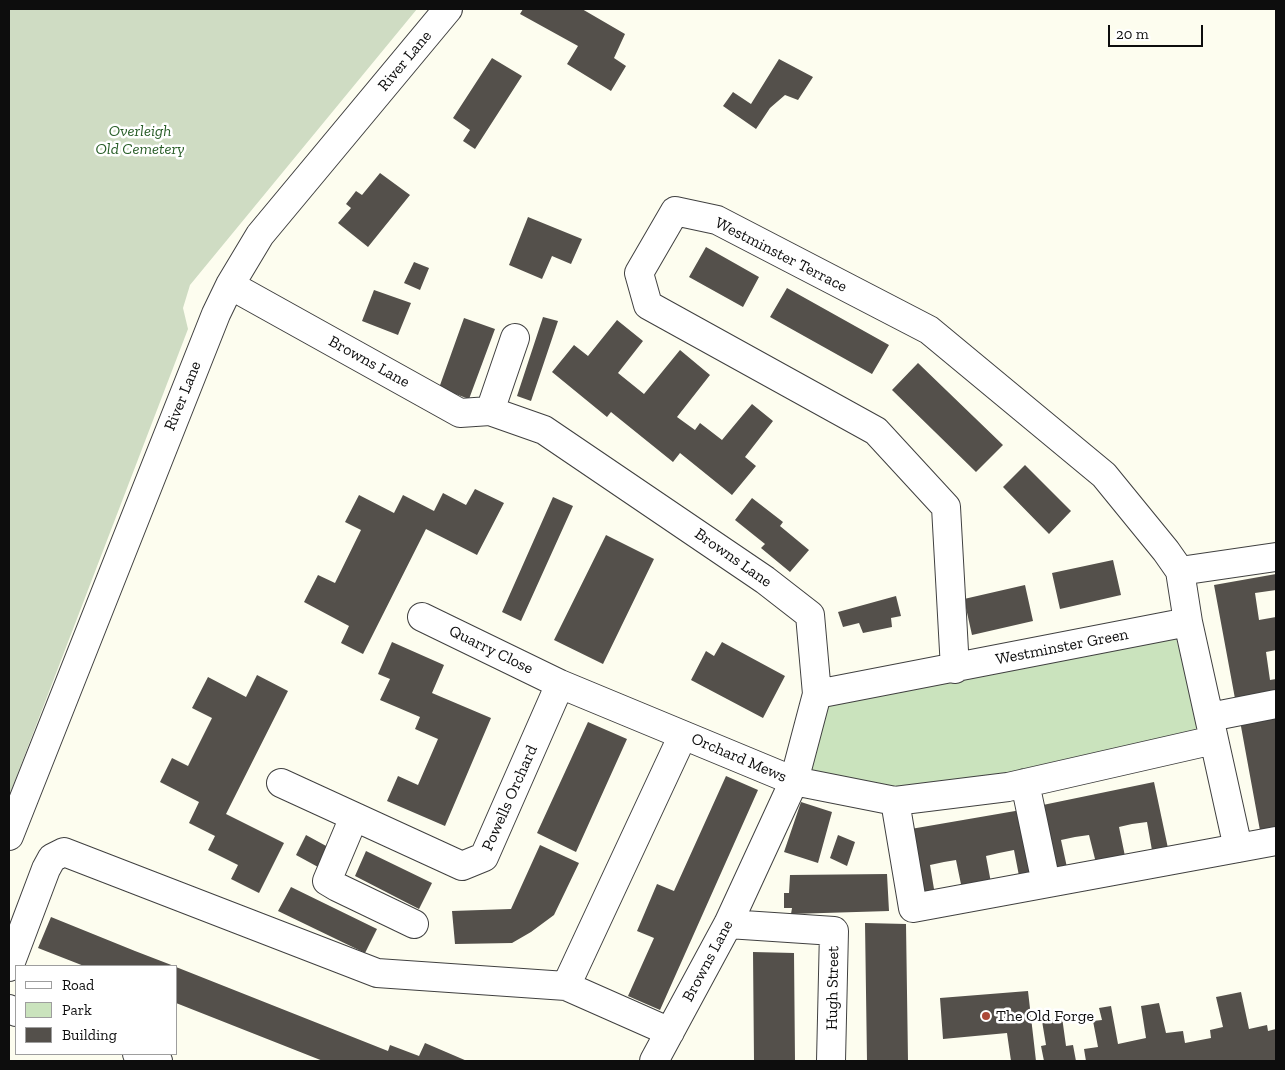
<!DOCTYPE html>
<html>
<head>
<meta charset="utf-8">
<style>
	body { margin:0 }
	#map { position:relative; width:1285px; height:1070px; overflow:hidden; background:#fdfdef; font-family:"Zilla Slab",serif }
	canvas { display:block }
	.frame { position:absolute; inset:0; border:10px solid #0d0d0d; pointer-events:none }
	.legend { position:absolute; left:15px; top:965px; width:162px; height:90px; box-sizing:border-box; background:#fff; border:1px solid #9e9e9e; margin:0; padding:6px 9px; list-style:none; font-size:15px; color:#0d0d0d }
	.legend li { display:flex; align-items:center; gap:10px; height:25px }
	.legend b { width:25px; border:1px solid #9e9e9e }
	.scale { position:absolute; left:1108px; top:25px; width:95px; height:22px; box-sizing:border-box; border:2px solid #0d0d0d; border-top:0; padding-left:6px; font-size:15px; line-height:18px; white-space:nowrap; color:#0d0d0d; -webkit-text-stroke:4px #fff; paint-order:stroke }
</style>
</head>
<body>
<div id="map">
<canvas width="1285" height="1070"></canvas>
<div class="frame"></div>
<ul class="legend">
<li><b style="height:6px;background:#fff"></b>Road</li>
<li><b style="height:14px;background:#cae3bd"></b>Park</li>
<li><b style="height:14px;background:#54504b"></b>Building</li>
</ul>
<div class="scale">20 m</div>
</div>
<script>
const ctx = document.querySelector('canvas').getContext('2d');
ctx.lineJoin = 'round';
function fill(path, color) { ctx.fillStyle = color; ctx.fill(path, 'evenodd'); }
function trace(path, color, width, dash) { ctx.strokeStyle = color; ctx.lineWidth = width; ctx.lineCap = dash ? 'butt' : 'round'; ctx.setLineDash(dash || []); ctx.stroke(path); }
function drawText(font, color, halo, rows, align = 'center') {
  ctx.font = font + ' "Zilla Slab",serif'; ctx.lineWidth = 5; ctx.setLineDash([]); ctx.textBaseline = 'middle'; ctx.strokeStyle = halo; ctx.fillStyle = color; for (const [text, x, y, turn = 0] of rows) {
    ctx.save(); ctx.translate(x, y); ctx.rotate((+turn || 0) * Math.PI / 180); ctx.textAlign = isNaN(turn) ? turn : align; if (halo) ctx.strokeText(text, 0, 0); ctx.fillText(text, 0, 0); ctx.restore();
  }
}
const green = new Path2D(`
	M 1176,637 L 1199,729 L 1008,773 L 890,787 L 810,771 L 826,706 Z`);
const cemetery = new Path2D(`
	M 9,9 L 417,9 L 190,285 L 183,308 L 188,329 L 9,796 Z`);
const building = new Path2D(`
	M 523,9 L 582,9 L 625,34 L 614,58 L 626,66 L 611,91 L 567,64 L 578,46 L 520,14 Z
	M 492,58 L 522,76 L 475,149 L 463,141 L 470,130 L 453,118 Z
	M 779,59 L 813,77 L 798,100 L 785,95 L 770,108 L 756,129 L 723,106 L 733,92 L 751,104 Z
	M 380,173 L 410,195 L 368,247 L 338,223 L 351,208 L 346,204 L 356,191 L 362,195 Z
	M 528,217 L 582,239 L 571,264 L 552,256 L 542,279 L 509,265 Z
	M 706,247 L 759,277 L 743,307 L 689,277 Z
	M 414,262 L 429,268 L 420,290 L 404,283 Z
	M 787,288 L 889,345 L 872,374 L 770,317 Z
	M 374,290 L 411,303 L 398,335 L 362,321 Z
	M 543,317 L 558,321 L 531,401 L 517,396 Z
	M 464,318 L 495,329 L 469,399 L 439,388 Z
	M 617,320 L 643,341 L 618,373 L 644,394 L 680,350 L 710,375 L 677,417 L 695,430 L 700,423 L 722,440 L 752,404 L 773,421 L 745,457 L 756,466 L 732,495 L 680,453 L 673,462 L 611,412 L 607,417 L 552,372 L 574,345 L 588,356 Z
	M 918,363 L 1003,445 L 976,472 L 892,390 Z
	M 1025,465 L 1071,511 L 1049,534 L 1003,487 Z
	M 475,489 L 504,503 L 477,555 L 426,529 L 363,654 L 341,643 L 349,626 L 304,602 L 318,575 L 335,583 L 361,530 L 345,522 L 359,495 L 394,513 L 403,495 L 434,511 L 443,493 L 466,505 Z
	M 553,497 L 573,506 L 521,621 L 502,612 Z
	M 752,498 L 783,522 L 780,526 L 809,550 L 790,572 L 761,548 L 765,544 L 735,520 Z
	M 606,535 L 654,559 L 603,664 L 554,640 Z
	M 1113,560 L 1121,595 L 1060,609 L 1052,573 Z
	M 1276,574 L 1276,590 L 1255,593 L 1259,620 L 1276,617 L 1276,650 L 1266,652 L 1270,680 L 1276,679 L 1276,697 L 1236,704 L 1214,585 Z
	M 1025,585 L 1033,621 L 972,635 L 964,599 Z
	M 896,596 L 901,616 L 891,618 L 892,627 L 863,633 L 859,623 L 843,627 L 838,612 Z
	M 392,642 L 444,665 L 432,693 L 491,718 L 445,826 L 387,801 L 398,776 L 418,785 L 438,739 L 415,729 L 420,717 L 380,700 L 390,679 L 378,674 Z
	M 722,642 L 785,676 L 763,718 L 691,680 L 706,651 L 714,656 Z
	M 257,675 L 288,691 L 226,814 L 284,843 L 259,893 L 231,879 L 238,865 L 208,850 L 215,836 L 189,823 L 199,802 L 160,782 L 172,758 L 188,766 L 212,718 L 192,708 L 208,677 L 246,697 Z
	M 1276,714 L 1276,833 L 1261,836 L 1240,721 Z
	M 588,722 L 627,739 L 576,852 L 537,833 Z
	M 726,776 L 758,790 L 660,1010 L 628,996 L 654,938 L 637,931 L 657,884 L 674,891 Z
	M 1154,782 L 1169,853 L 1153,856 L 1147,822 L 1132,824 L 1119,827 L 1126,861 L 1097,867 L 1089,835 L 1075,837 L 1061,840 L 1068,872 L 1053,875 L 1038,806 Z
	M 801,802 L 832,812 L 818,863 L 784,852 Z
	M 1021,810 L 1034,880 L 1020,881 L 1014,850 L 999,853 L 986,856 L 992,888 L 963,894 L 956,860 L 944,862 L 930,865 L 936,901 L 921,903 L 905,830 Z
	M 306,835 L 328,847 L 318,867 L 296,855 Z
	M 838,835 L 855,842 L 847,866 L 830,858 Z
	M 540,845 L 579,863 L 554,915 L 531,932 L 512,943 L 455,944 L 452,911 L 511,909 Z
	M 366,851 L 432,883 L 419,909 L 355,876 Z
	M 887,874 L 889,911 L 791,914 L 792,908 L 784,908 L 784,893 L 789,893 L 790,875 Z
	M 291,887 L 377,929 L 365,953 L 278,911 Z
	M 51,917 L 135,951 L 174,966 L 84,966 L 38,948 Z
	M 865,923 L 906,924 L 908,1061 L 867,1061 Z
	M 753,952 L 794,953 L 795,1061 L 754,1061 Z
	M 176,967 L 388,1051 L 390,1045 L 419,1056 L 425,1043 L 467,1061 L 323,1061 L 176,1003 Z
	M 1028,991 L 1036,1061 L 1011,1061 L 1007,1033 L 943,1039 L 940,998 Z
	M 1241,992 L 1249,1029 L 1267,1025 L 1268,1031 L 1276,1029 L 1276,1061 L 1086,1061 L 1084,1049 L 1098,1047 L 1093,1021 L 1102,1020 L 1099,1008 L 1111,1006 L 1118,1044 L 1146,1038 L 1141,1006 L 1159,1003 L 1166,1033 L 1183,1031 L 1185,1043 L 1211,1038 L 1210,1030 L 1223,1027 L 1216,997 Z
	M 1062,1017 L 1066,1046 L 1073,1045 L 1076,1061 L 1044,1061 L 1041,1046 L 1046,1045 L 1042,1021 Z`);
const minor = new Path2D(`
	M 230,285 L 460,413 L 490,411 L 544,430 L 765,580 L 810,615 L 817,694 L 794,781 L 728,924 L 654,1061
	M 490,411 L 515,338
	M 1180,571 L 1276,557
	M 422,617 L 560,684 L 794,781 L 895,801 L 1008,787 L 1214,740
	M 955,669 L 946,507 L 876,431 L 648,305 L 639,273 L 675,211 L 717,220 L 929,330 L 1104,475 L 1166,551 L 1180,571 L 1188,622
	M 817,694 L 1188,622 L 1238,848
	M 1210,717 L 1276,704
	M 281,783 L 462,866 L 484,857 L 560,684
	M 1025,783 L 1046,883
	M 895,801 L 913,908 L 1276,841
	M 354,817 L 327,881 L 337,887 L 414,924
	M 9,836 L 216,314 L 230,285 L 260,235 L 448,9
	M 728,924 L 834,931 L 831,1061
	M 9,967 L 46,869 L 52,858 L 64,852 L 377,973 L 566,986 L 670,1032
	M 566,986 L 683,735
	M 9,1009 L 16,1012
	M 137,1054 L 158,1061`);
const markers = [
	[986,1016,5,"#ab4838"]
];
const streetNames = [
	["River Lane",405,61,-50],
	["Westminster Terrace",781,255,27],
	["Browns Lane",369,362,29],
	["River Lane",183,396,-68],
	["Browns Lane",733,558,35],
	["Westminster Green",1062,647,-11],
	["Quarry Close",491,650,26],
	["Orchard Mews",739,758,23],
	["Powells Orchard",510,798,-66],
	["Browns Lane",708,961,-62],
	["Hugh Street",833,988,-89]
];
const parkNames = [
	["Overleigh",140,131],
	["Old Cemetery",140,149]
];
const poiNames = [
	["The Old Forge",996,1016]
];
fill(green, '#cae3bd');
fill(cemetery, '#cfdcc3');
fill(building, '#54504b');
trace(minor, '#404040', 30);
trace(minor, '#fff', 28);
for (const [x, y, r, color] of markers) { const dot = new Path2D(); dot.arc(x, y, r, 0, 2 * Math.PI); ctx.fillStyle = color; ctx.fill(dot); trace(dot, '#fff', 2); }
drawText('16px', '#0d0d0d', '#fff', streetNames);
drawText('italic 16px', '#275c26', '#fff', parkNames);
drawText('16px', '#0d0d0d', '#fff', poiNames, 'left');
</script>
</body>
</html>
